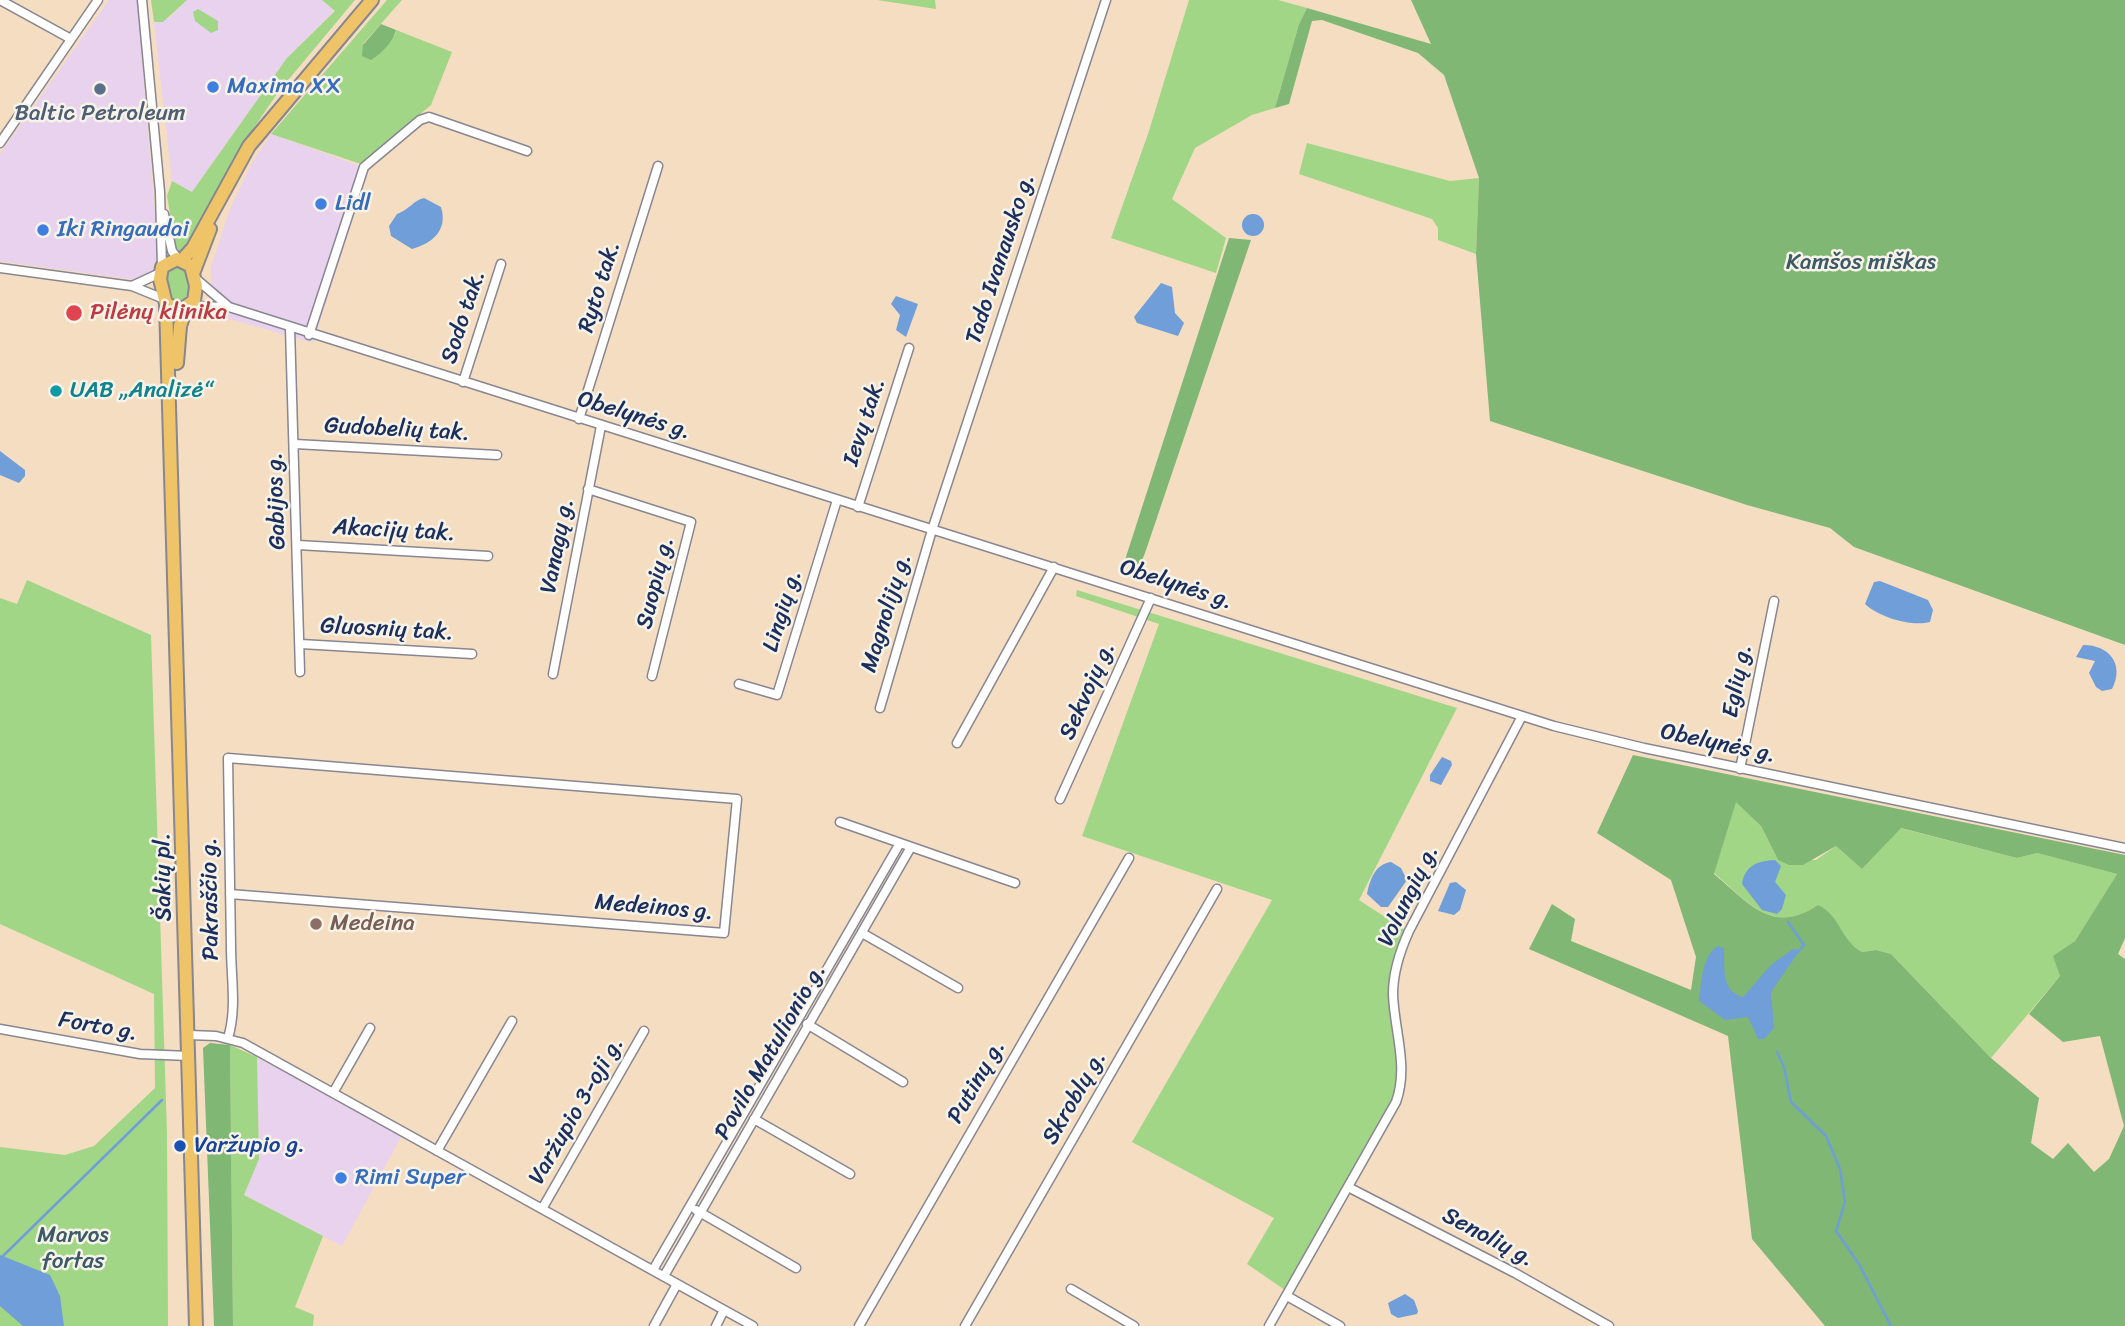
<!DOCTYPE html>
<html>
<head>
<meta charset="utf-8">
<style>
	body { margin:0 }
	canvas { display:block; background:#f4ddc1 }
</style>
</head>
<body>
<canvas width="2125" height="1326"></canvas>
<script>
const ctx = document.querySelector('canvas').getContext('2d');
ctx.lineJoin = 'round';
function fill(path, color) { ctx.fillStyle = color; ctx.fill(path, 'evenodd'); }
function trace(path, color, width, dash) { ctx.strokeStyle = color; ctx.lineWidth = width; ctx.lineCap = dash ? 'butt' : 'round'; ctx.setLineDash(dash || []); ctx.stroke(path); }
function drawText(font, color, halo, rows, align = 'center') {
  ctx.font = font + ' Sriracha,sans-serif'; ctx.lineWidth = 5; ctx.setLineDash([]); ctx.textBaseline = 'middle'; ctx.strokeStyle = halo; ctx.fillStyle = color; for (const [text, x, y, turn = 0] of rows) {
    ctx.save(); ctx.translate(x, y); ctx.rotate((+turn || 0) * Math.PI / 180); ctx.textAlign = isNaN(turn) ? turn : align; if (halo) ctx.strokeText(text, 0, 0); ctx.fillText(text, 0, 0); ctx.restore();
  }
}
const built = new Path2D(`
	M 109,0 L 137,0 L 159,261 L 152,274 L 137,280 L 0,261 L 0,154 Z
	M 187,0 L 322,0 L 335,10 L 287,58 L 192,192 L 172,181 L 154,22 L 169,18 Z
	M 271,134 L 369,169 L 313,343 L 213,314 L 211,267 L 230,209 L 252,163 Z
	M 257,1057 L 402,1135 L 342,1246 L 244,1195 L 259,1159 Z`);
const green = new Path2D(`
	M 151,0 L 187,0 L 163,22 L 154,22 Z
	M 322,0 L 355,0 L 279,91 L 234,157 L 188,249 L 179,251 L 176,249 L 167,196 L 172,181 L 192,192 L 287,58 L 335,11 Z
	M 387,0 L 402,0 L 363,44 L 395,35 L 396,30 L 452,52 L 431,105 L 361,164 L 271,134 Z
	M 877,0 L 935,0 L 936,9 Z
	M 1189,0 L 1278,0 L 1307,8 L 1299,24 L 1275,108 L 1252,115 L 1195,148 L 1172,199 L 1226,238 L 1216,273 L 1111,238 L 1149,131 Z
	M 198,9 L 218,21 L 218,30 L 211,33 L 195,21 L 193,12 Z
	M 1307,143 L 1450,181 L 1479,178 L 1476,254 L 1438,240 L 1438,228 L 1432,219 L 1299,174 Z
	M 178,265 L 186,272 L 189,293 L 181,303 L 171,297 L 167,275 L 171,268 Z
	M 27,580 L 151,635 L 167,1133 L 168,1326 L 0,1326 L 0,1147 L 65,1155 L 94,1146 L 155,1088 L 154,994 L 0,924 L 0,598 L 17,604 Z
	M 1077,590 L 1457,708 L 1359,900 L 1405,930 L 1389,984 L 1399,1075 L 1394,1097 L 1285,1290 L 1247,1264 L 1274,1218 L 1132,1142 L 1272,900 L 1082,836 L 1159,624 L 1076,596 Z
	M 1736,801 L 1761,826 L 1778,860 L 1816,860 L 1836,846 L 1862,869 L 1900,828 L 2017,858 L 2037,853 L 2117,874 L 2075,941 L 2054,956 L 2060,976 L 1991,1058 L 1891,954 L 1876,950 L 1862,952 C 1846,944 1832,920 1818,905 C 1772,936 1749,903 1714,873 Z
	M 230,1045 L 257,1057 L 259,1159 L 244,1195 L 323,1236 L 295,1307 L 314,1315 L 313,1326 L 233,1326 Z`);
const forest = new Path2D(`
	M 1411,0 L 2125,0 L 2125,645 L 1854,547 L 1830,528 L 1747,505 L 1490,421 L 1476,254 L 1479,178 L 1444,75 L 1418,53 L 1322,20 L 1312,21 L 1289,104 L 1275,108 L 1299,24 L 1307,8 L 1431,44 Z
	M 381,24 L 396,30 C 393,42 381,54 371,60 L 362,56 L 363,45 Z
	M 1229,238 L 1251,240 L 1145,553 L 1140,565 L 1123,566 Z
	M 1633,755 L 2125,855 L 2125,938 L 2118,954 L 2125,959 L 2125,1326 L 1825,1326 L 1752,1239 L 1728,1036 L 1529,949 L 1552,904 L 1575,919 L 1571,941 L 1691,990 L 1696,957 L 1671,880 L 1597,833 ZM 1736,802 L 1761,826 L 1778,860 L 1789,865 L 1803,865 L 1836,846 L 1862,869 L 1901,828 L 2017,858 L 2037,853 L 2117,874 L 2075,941 L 2053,956 L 2060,976 L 2029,1014 L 2063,1042 L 2100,1036 L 2124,1126 L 2109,1159 L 2094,1172 L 2068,1143 L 2053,1159 L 2031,1143 L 2039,1098 L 1991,1058 L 1891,954 L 1876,950 L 1862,952 C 1841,941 1840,915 1818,905 C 1772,936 1749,903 1714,874 Z
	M 210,1043 L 230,1045 L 233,1326 L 214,1326 L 203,1048 Z`);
const water = new Path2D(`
	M 424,198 L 441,207 C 448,230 433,243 412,249 L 391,236 L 389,226 L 397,214 C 410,209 414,200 424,198 Z
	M1242 225a11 11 0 1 1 22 0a11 11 0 1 1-22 0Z
	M 1161,283 L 1172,287 L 1175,313 L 1184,323 L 1178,336 L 1137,323 L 1134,317 Z
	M 896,296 L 918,304 L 906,337 L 896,330 L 900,315 L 891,304 Z
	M 0,451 L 25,470 L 25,476 L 19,483 L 0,475 Z
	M 1880,581 L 1928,600 L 1933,610 L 1930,622 C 1911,627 1879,617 1865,604 L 1874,582 Z
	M 2083,645 C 2109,645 2125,664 2112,689 L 2102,691 L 2096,687 L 2089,673 L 2095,661 L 2076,657 Z
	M 1442,757 L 1451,761 L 1452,765 L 1441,785 L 1430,781 L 1430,775 Z
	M 1775,860 L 1781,866 L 1775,882 L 1786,895 L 1782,909 L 1777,914 L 1762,910 L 1742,884 C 1745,865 1758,861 1775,860 Z
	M 1391,862 L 1401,868 L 1407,880 L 1388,907 L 1381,907 L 1367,894 C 1370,880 1375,864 1391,862 Z
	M 1456,882 L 1466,890 L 1460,910 L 1454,915 L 1438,911 L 1450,883 Z
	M 1718,946 L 1724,948 C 1725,965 1720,991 1743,997 L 1771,965 L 1793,949 L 1800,950 L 1771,992 L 1774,1028 L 1764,1039 L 1758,1039 L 1748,1017 L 1725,1020 L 1699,1001 C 1701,984 1702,955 1718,946 Z
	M 0,1255 L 50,1275 L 60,1296 L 64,1326 L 23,1326 L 0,1306 Z
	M 1405,1294 L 1414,1300 L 1418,1311 L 1417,1314 L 1398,1318 L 1391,1314 L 1388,1303 Z`);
const stream = new Path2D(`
	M 1788,922 L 1804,945 L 1798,952
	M 1777,1052 L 1784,1067 L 1791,1102 L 1826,1136 L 1840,1169 L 1845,1202 L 1836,1231 L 1859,1264 L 1891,1326
	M 3,1256 L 162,1100`);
const street = new Path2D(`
	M 0,0 L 71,39
	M 142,0 L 160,192 L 162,267
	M 0,143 L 98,0
	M 164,214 L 172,251 L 179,260
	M 0,268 L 132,286 L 164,299
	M 195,278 L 229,307
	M 132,286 L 160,273
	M 190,306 L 229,307 L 1554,726 L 1644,748 L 2125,848
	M 290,328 L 300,672
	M 309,335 L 364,167 L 420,120 L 429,117 L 527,151
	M 463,382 L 501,264
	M 579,419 L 658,166
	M 295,444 L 497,455
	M 588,489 L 691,522 L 652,676
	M 858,507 L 909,348
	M 298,545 L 488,556
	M 301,644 L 472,654
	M 553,674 L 601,426
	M 739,684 L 777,695 L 837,500
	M 880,708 L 932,530 L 1106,0
	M 957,743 L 1054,567
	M 1740,769 L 1774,601
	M 1060,799 L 1151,598
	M 840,822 L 1015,883
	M 862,933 L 958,988
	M 807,1024 L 903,1082
	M 0,1029 L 140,1054 L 189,1056
	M 189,1035 L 216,1036 L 243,1043 L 753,1326
	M 228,1038 C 237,1009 231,977 231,947 C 230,884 229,821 228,758 L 737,799 L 724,933 L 230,894
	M 333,1093 L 370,1028
	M 754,1119 L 850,1174
	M 437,1151 L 512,1021
	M 1348,1187 L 1515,1273 L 1609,1326
	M 542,1209 L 644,1031
	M 696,1210 L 796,1268
	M 653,1270 L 900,843
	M 664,1276 L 911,847
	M 1071,1289 L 1134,1326
	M 1287,1296 L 1340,1326
	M 654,1326 L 677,1284
	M 716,1326 L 724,1310
	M 859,1326 L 1129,858
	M 965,1326 L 1217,889
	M 1269,1326 L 1396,1102 C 1409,1066 1394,1030 1393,994 C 1393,971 1400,951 1409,931 L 1522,716`);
const primary = new Path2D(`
	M 177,259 L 191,266 L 196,286 L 194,301 L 181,310 L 166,304 L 160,279 L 162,267 Z
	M 182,260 L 193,248 L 249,146 L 372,0
	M 194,271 L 210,229
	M 166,304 L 196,1326
	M 177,363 L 180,326 L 186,308`);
const markers = [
	[213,87,7,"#3f7fe0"],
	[100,89,7,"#5c6f8a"],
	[321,204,7,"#3f7fe0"],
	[43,230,7,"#3f7fe0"],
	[74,313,9,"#e0444e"],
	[56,391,7,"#0f9aa8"],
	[316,924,7,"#8d6e63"],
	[180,1146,7,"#1a4fb4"],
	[341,1178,7,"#3f7fe0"]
];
const shopNames = [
	["Maxima XX",227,87],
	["Lidl",335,204],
	["Iki Ringaudai",57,230],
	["Rimi Super",355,1178]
];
const serviceNames = [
	["Baltic Petroleum",100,114]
];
const streetNames = [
	["Tado Ivanausko g.",1001,259,-72],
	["Ryto tak.",600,287,-73],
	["Sodo tak.",464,317,-72],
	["Obelynės g.",634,416,17],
	["Ievų tak.",865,422,-72],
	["Gudobelių tak.",397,430,3],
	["Gabijos g.",277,501,-92],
	["Akacijų tak.",394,531,3],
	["Vanagų g.",558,546,-79],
	["Suopių g.",656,583,-76],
	["Obelynės g.",1176,585,18],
	["Lingių g.",783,611,-73],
	["Magnolijų g.",887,613,-73],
	["Gluosnių tak.",387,630,3],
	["Eglių g.",1738,681,-79],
	["Sekvojų g.",1088,691,-66],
	["Obelynės g.",1718,744,12],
	["Šakių pl.",164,877,-91],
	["Volungių g.",1409,896,-64],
	["Pakraščio g.",211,899,-91],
	["Medeinos g.",654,908,5],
	["Forto g.",98,1027,10],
	["Povilo Matulionio g.",771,1052,-60],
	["Putinų g.",977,1082,-60],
	["Skroblų g.",1075,1098,-60],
	["Varžupio 3-oji g.",577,1111,-60],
	["Senolių g.",1488,1238,28]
];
const parkNames = [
	["Kamšos miškas",1861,263],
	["Marvos",73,1236],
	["fortas",73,1262]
];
const healthNames = [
	["Pilėnų klinika",90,313]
];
const cultureNames = [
	["UAB „Analizė“",70,391]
];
const educationNames = [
	["Medeina",330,924]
];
const transitNames = [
	["Varžupio g.",194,1146]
];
fill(built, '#e8d2ee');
fill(green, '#a1d687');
fill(forest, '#80b774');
fill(water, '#6f9ed8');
trace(stream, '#6f9ed8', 2.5);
trace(street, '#888690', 11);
trace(primary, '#888690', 16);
trace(street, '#fff', 8);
trace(primary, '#efc469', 12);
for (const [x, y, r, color] of markers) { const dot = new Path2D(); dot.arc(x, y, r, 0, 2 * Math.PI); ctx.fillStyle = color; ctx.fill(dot); trace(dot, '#f7f3e8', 2.5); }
drawText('23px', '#366cbe', '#f7f3e8', shopNames, 'left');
drawText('23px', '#4e5e75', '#f7f3e8', serviceNames);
drawText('23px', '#1b2f5e', '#f7f3e8', streetNames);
drawText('23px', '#3c5968', '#f7f3e8', parkNames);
drawText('23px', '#be3a42', '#f7f3e8', healthNames, 'left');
drawText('23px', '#0d838f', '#f7f3e8', cultureNames, 'left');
drawText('23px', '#785e54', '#f7f3e8', educationNames, 'left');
drawText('23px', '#164399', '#f7f3e8', transitNames, 'left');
</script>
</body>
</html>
